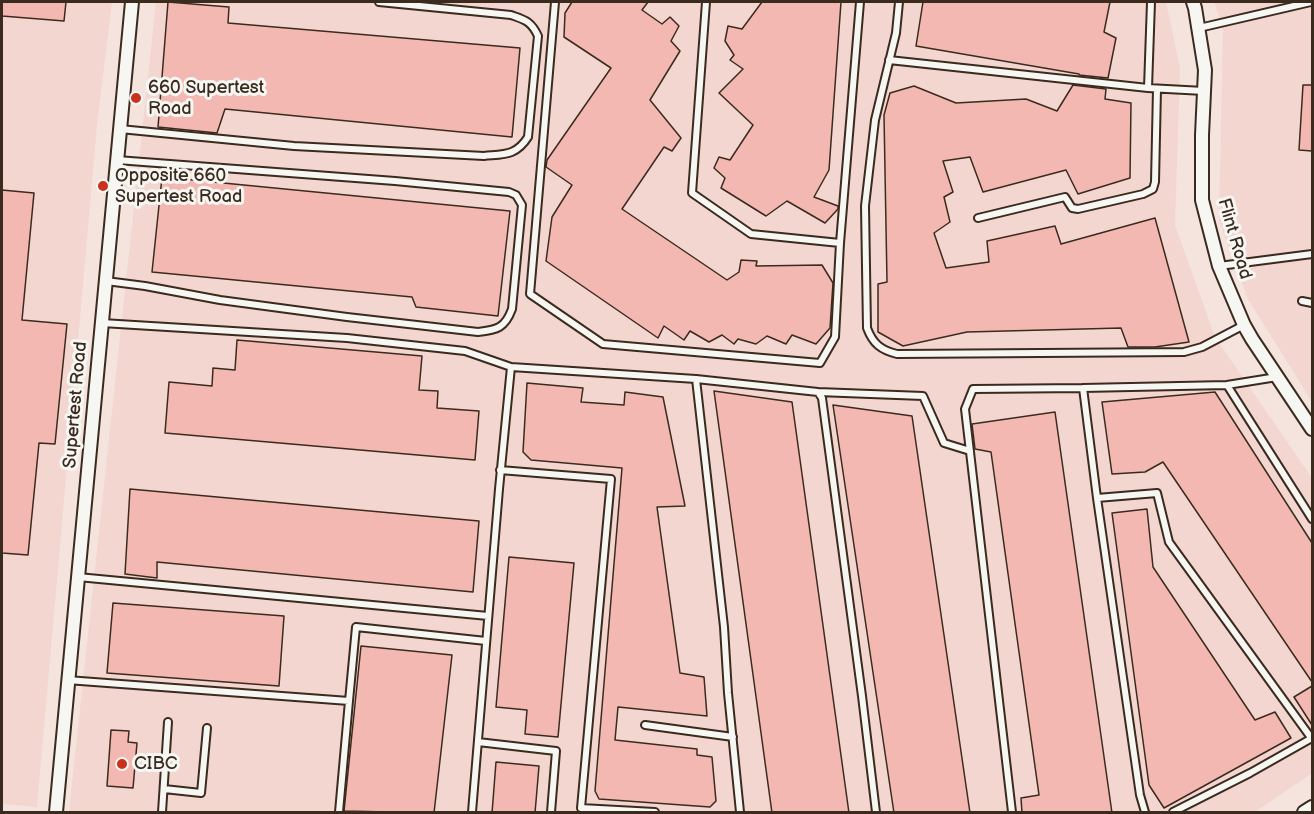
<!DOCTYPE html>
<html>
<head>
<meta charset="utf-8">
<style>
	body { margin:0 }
	#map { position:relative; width:1314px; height:814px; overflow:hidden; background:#f5e3de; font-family:"Balsamiq Sans",sans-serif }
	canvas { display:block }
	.frame { position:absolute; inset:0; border:3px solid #3b2a1e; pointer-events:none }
</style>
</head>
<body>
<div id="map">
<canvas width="1314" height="814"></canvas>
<div class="frame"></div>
</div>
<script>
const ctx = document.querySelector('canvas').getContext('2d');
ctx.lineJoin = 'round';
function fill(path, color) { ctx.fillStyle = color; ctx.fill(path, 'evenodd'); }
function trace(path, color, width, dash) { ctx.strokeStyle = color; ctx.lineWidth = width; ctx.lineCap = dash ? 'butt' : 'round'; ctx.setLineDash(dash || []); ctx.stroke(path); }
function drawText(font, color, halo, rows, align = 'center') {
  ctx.font = font + ' "Balsamiq Sans",sans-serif'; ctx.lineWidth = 6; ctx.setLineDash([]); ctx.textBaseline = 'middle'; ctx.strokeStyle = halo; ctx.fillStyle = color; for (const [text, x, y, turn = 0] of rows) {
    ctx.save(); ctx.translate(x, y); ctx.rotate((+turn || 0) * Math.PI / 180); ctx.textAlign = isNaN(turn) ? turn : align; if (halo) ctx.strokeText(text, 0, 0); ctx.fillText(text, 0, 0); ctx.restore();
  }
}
const built = new Path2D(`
	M 2,2 L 112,2 L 97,125 L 37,807 L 2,804 Z
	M 156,2 L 1166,2 L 1180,68 L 1175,225 L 1215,337 L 1312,478 L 1312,773 L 1255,812 L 86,812 L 69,811 Z
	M 1214,2 L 1312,2 L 1312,402 L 1248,299 L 1219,221 L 1223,27 Z`);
const building = new Path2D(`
	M 2,2 L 66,2 L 64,21 L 2,16 Z
	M 168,2 L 229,7 L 228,23 L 520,48 L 512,137 L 225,109 L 217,133 L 158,127 Z
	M 572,2 L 648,2 L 642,10 L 662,24 L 670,17 L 679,26 L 671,41 L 680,51 L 650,100 L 681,138 L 672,151 L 664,147 L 622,209 L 727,280 L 739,272 L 741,260 L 757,261 L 756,266 L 822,265 L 833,283 L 830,328 L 816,344 L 792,335 L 786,344 L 767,336 L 756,344 L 738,339 L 734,344 L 722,335 L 709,342 L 690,331 L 684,340 L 664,326 L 658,338 L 546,261 L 552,217 L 572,185 L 546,167 L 547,160 L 611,68 L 564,37 L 565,13 Z
	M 762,2 L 841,2 L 829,170 L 814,197 L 838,206 L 838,209 L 825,223 L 787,201 L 766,216 L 721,188 L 725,178 L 714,168 L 719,157 L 730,160 L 753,125 L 719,93 L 743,69 L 730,60 L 734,55 L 725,41 L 728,26 L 742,29 Z
	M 923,2 L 1110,2 L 1104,32 L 1116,38 L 1108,78 L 1079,75 L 1079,74 L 916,46 Z
	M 1073,85 L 1106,89 L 1105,99 L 1131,103 L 1130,178 L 1078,194 L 1066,170 L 983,192 L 970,157 L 943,161 L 953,192 L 944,197 L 950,222 L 934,233 L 946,268 L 989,262 L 987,241 L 1055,226 L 1061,244 L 1155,218 L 1189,342 L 1155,347 L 1128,347 L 1121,328 L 967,332 L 903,346 L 878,332 L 878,284 L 887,282 L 884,115 L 890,93 L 914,86 L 956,103 L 1026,99 L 1057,111 Z
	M 1303,85 L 1312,85 L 1312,151 L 1299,150 Z
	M 162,177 L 510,211 L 498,316 L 416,307 L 412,297 L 152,272 Z
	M 2,190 L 34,193 L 22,320 L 67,324 L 55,444 L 39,443 L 28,555 L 2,553 Z
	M 237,340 L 422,356 L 419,390 L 438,391 L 437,408 L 479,411 L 475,460 L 165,433 L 169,382 L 212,386 L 213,368 L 235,370 Z
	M 527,383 L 583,388 L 581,402 L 624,405 L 625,392 L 663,397 L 685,506 L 657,507 L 680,673 L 704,677 L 707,716 L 618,707 L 615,740 L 697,749 L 697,755 L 712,757 L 716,801 L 710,807 L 599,799 L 595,791 L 622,468 L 531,460 L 523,452 Z
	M 714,391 L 792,402 L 849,813 L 772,813 Z
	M 1215,392 L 1312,543 L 1312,682 L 1163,462 L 1145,472 L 1112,474 L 1102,402 Z
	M 833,405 L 912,416 L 970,813 L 894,813 Z
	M 1055,412 L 1112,813 L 1022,813 L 1021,798 L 1039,795 L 991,452 L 975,449 L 972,424 Z
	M 130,489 L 479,521 L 473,592 L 157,562 L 157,578 L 125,574 Z
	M 1147,509 L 1153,567 L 1255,720 L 1275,712 L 1291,738 L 1164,808 L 1149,785 L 1112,513 Z
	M 509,557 L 574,563 L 558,737 L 525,734 L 527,710 L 496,707 Z
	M 113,603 L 284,616 L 279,686 L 107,673 Z
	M 361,646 L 452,655 L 434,813 L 344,811 Z
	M 1312,686 L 1312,725 L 1294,697 Z
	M 111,730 L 129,731 L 128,742 L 137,743 L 133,788 L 107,786 Z
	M 496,762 L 539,766 L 535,813 L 492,813 Z`);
const service = new Path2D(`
	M 555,2 L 530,294 L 603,344 L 820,363 L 835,337 L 840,243 L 860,2
	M 706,2 L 692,193 L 751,234 L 840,243
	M 899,2 L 896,33 L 875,120 L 865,206 L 867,328 C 873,344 881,350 897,354 L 1184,352 L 1202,347 L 1244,325
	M 1151,2 L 1148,88 L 1204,91
	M 1199,28 L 1311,2
	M 889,60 L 1148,88
	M 120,129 L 294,146 L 484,156 C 504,154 516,156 528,137 L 538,36 C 531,21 525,20 511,15 L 379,2
	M 978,218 L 1065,197 L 1072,208 L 1078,209 L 1143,194 L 1153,189 L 1155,182 L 1157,89
	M 1219,266 L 1312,254
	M 106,281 L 145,286 L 220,300 L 347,317 L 478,332 C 497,330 505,328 512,309 L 522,205 L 516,195 L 509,192 L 395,181 L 117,160
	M 1302,301 L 1312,303
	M 102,323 L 347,338 L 465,351 L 511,367 L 499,489 L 472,812
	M 511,367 L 696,379
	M 1227,385 L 1277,377
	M 818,392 L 923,396 L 944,443 L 970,451
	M 500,470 L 611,479 L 581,808 L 655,812
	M 1097,498 L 1083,388 L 1227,385 L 1312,519
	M 78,577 L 488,616
	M 67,680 L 349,701 L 339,812
	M 349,701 L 356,627 L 486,641
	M 645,725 L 733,737
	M 478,742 L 556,751 L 551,812
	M 164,789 L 201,793 L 207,728
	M 162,812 L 168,722
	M 740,812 L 728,693 L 724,627 L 696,379 L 818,392 L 822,398 L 862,696 L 876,812
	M 1012,812 L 965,409 L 973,389 L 1083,388
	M 1145,812 L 1140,795 L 1097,498 L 1157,493 L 1169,542 L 1312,739
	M 1173,812 L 1250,773 L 1312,738`);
const minor = new Path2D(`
	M 1193,2 L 1195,8 L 1205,70 L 1202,135 L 1202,200 L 1219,266 L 1244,325 L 1252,339 L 1312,429
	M 56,812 L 132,2
	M 1304,812 L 1312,807`);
const markers = [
	[136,98,6,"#c8321e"],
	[103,186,6,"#c8321e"],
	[122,764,6,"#c8321e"]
];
const poiNames = [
	["660 Supertest",148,88],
	["Road",148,109],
	["Opposite 660",115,176],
	["Supertest Road",115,197],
	["CIBC",134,764]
];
const streetNames = [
	["Flint Road",1234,239,74],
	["Supertest Road",76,405,-85]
];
fill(built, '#f4d6d0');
fill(building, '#f3b8b1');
trace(building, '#3b2a1e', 1.5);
trace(service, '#3b2a1e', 10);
trace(minor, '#3b2a1e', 16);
trace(service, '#f6f6f2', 6);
trace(minor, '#f6f6f2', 12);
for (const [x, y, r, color] of markers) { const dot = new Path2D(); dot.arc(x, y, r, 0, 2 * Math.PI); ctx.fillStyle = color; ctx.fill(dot); trace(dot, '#f6f6f2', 2); }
drawText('18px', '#3b2a1e', '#f6f6f2', poiNames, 'left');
drawText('18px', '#3b2a1e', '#f6f6f2', streetNames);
</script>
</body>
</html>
